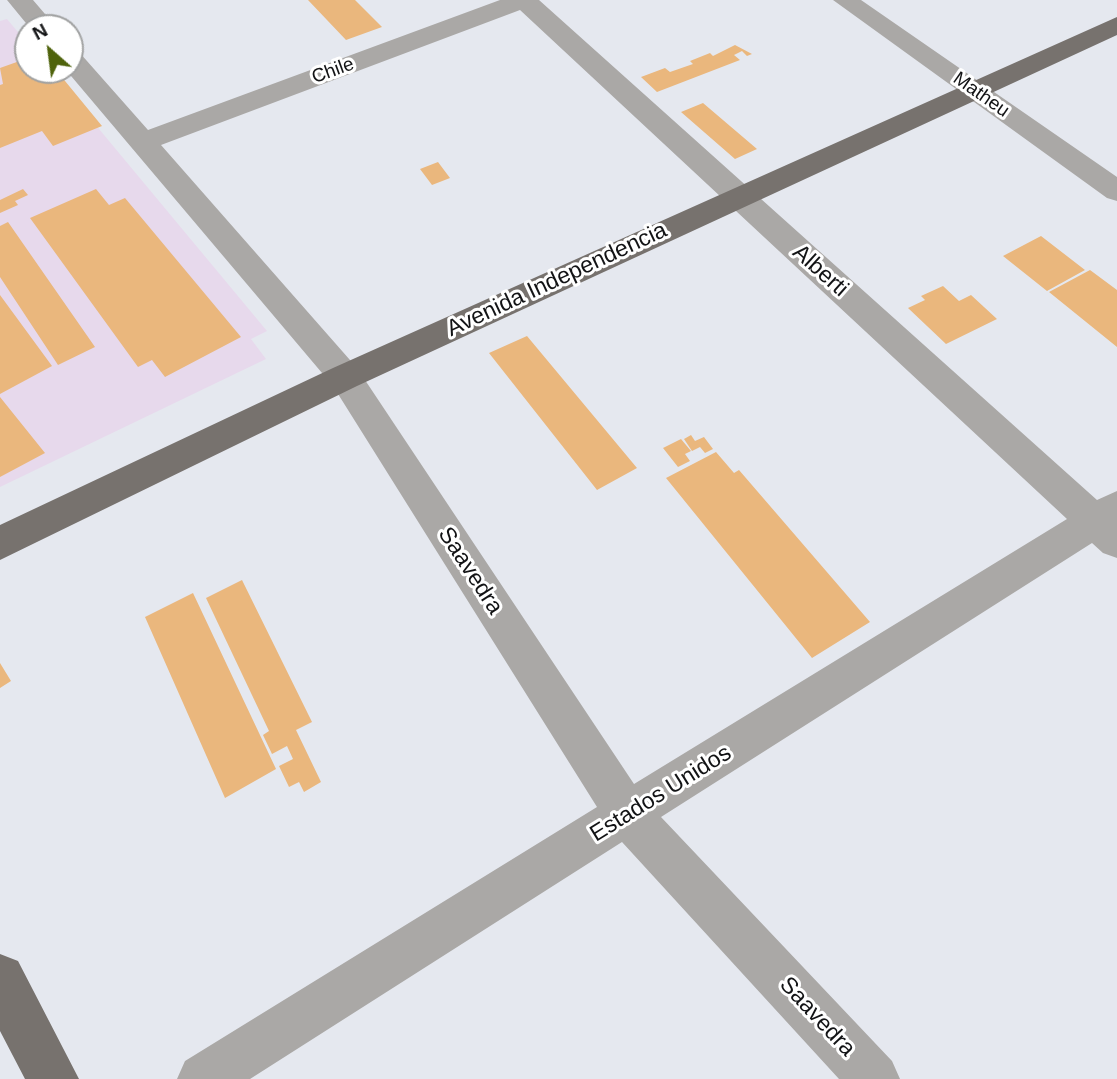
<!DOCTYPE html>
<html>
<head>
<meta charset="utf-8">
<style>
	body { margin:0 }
	#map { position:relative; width:1117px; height:1079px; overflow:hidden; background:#e5e8ef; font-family:Helvetica,sans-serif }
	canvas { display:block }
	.north { position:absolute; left:14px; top:14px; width:70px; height:70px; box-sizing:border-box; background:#fff; border:2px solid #a0a1a1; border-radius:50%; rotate:332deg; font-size:19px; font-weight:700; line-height:28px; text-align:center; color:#121315 }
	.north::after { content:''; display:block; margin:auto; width:24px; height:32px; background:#4f630c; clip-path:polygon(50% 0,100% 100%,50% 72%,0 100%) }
</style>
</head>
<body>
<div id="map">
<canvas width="1117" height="1079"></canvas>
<div class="north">N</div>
</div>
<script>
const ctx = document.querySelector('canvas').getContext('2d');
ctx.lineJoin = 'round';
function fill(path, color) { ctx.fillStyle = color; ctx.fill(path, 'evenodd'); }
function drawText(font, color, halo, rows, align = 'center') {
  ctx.font = font + ' Helvetica,sans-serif'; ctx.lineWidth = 6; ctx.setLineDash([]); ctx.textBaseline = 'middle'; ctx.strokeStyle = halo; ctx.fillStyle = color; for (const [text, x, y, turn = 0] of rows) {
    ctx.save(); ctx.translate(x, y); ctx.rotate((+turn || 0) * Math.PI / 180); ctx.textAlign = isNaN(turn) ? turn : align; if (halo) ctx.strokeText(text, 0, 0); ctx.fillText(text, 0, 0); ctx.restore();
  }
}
const education = new Path2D(`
	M 7,19 L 28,44 L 28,70 L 50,70 L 267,331 L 251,339 L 266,359 L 0,487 L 0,21 Z`);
const building = new Path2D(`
	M 308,0 L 355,0 L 382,27 L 346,40 Z
	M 735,45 L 752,54 L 747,56 L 742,51 L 734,55 L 740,60 L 657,92 L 641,77 L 665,68 L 670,72 L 693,64 L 690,61 L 710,53 L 713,56 Z
	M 28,58 L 28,70 L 56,70 L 102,126 L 53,146 L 42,131 L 0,148 L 0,85 L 3,84 L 0,68 Z
	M 703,103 L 757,149 L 735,159 L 681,112 Z
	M 438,162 L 450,178 L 432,185 L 420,169 Z
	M 23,189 L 28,195 L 15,201 L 18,205 L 0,213 L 0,200 Z
	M 96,189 L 109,205 L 125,198 L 241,337 L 165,377 L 152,360 L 138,367 L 30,218 Z
	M 8,222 L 95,347 L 58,365 L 0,277 L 0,226 Z
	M 1041,236 L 1085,270 L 1047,291 L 1003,256 Z
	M 1090,270 L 1117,290 L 1117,347 L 1049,292 Z
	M 943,286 L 959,301 L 971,295 L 997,319 L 946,344 L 908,308 L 925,300 L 921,296 Z
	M 0,295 L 52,366 L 0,394 Z
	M 527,336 L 637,468 L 597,490 L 489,353 Z
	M 0,397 L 45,453 L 0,477 Z
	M 691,435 L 695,441 L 704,437 L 713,449 L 705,453 L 700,447 L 692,451 L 684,439 Z
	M 681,439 L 691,451 L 685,454 L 690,461 L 678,467 L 663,448 Z
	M 716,452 L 734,473 L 739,470 L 870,622 L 812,658 L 666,478 Z
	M 242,580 L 312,722 L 296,730 L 321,782 L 304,792 L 299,782 L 289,787 L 279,766 L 293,759 L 287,746 L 272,754 L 263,735 L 269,731 L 206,598 Z
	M 193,593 L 276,769 L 225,798 L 145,617 Z
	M 0,663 L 11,681 L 0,688 Z`);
const minor = new Path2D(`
	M 7,0 L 33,0 L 57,28 L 30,28 Z
	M 500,0 L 539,0 L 1097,500 L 1117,491 L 1117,558 L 1103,553 L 1092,543 L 661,817 L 892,1061 L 900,1079 L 839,1079 L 622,842 L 250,1079 L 177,1079 L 185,1061 L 597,807 L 333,386 L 66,70 L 70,70 L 70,50 L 79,52 L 148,130 ZM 520,10 L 1067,519 L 634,784 L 357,368 L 161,145 Z
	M 833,0 L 861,0 L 1117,177 L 1117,201 L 1107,198 Z`);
const major = new Path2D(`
	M 1117,17 L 1117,35 L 357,386 L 0,560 L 0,525 L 333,368 Z
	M 0,954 L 18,961 L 79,1079 L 25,1079 L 0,1031 Z`);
const farStreetnames = [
	["Chile",333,71,-20],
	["Matheu",981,95,35]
];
const streetNames = [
	["Alberti",820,271,42],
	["Avenida Independencia",557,280,-25],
	["Saavedra",470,571,57],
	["Estados Unidos",661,794,-32],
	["Saavedra",817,1017,47]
];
fill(education, '#e7d9ec');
fill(building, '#eab77d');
fill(minor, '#aaa8a6');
fill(major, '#77726e');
drawText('19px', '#121315', '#fff', farStreetnames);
drawText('23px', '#121315', '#fff', streetNames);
</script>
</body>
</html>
